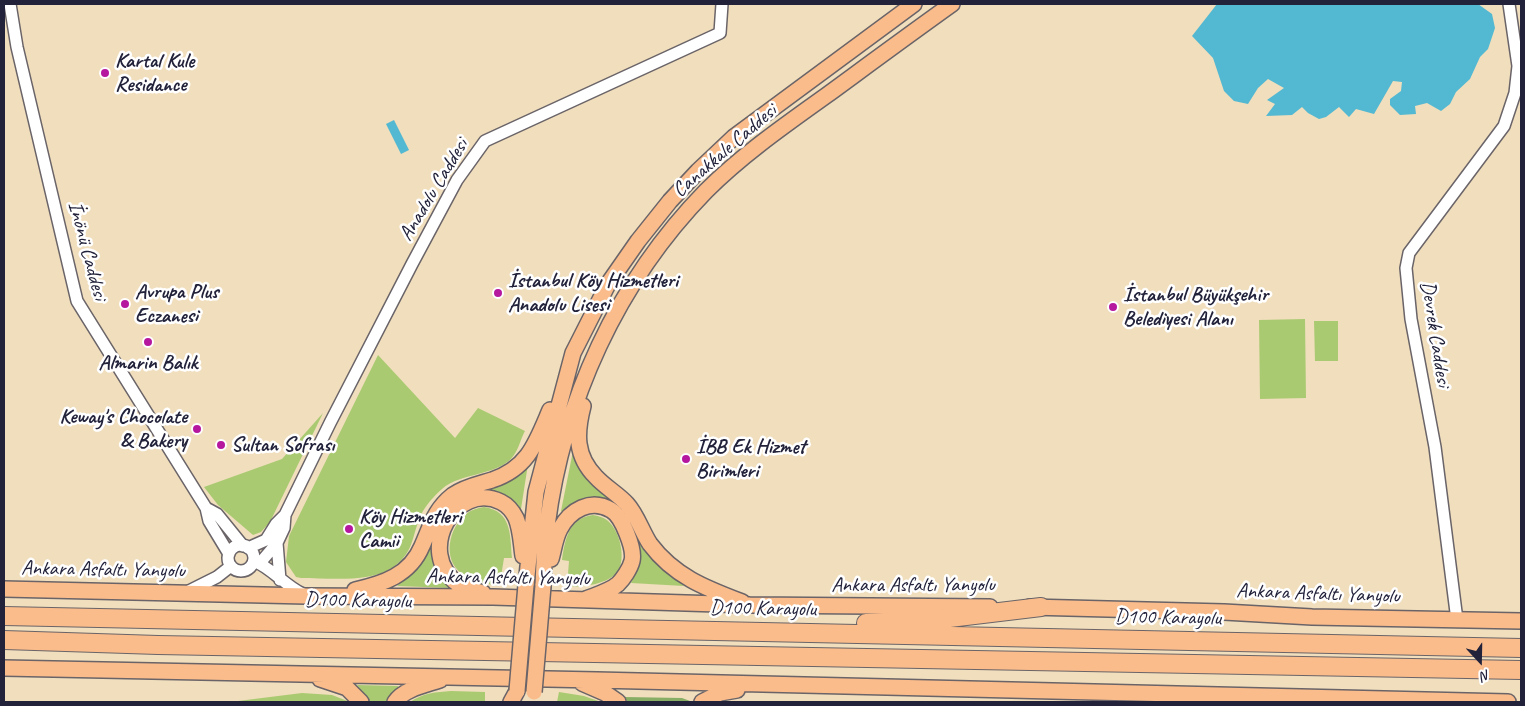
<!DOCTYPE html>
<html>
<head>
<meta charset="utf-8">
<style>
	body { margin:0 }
	#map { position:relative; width:1525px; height:706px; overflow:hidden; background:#f0debd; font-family:Caveat,sans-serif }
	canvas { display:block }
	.frame { position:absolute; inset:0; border:5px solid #22223b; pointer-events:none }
	.north { position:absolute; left:1455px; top:636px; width:50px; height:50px; -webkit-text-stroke:4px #fff; paint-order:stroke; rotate:159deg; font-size:14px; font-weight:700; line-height:20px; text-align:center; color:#22223b }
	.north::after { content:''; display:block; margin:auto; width:18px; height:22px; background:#22223b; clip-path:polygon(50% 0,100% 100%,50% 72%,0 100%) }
</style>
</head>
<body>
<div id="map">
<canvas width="1525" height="706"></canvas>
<div class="frame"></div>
<div class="north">N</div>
</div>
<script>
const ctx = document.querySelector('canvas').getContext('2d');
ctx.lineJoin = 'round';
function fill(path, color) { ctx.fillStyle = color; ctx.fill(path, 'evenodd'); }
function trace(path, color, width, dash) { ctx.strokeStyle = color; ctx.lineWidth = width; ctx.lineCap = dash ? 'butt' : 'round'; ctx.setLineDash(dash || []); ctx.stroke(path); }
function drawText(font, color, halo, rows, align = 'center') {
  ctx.font = font + ' Caveat,sans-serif'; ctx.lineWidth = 5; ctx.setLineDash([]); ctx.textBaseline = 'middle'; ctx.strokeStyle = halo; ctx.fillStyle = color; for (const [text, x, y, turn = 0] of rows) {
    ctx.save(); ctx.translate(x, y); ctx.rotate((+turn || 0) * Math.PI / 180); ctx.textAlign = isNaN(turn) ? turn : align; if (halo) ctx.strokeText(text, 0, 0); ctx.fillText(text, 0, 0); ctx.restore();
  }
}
const green = new Path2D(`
	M 1305,319 L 1306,398 L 1260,399 L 1259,320 Z
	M 1314,321 L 1338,321 L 1338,361 L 1315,361 Z
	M 378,355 L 455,438 L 478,408 L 525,431 C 521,438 519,448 514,455 C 500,476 461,472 442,489 C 434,496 425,506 421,515 C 411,537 415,552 392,568 C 369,583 328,578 301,578 L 296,577 L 286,562 L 289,536 Z
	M 323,413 L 270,522 L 261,532 L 253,535 L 218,505 L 204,487 L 282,459 Z
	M 573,451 L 615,501 L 620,508 C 596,497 584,494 562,512 L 561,511 Z
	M 528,464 L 521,509 C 509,496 497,491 479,490 Z
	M 484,507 C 512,511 510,535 512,558 L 504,558 L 500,583 L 498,586 C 485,583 471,582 461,573 C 442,558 449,528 466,514 C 471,510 477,508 484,507 Z
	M 593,515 C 599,516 606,518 610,523 C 620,533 626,558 618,571 C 609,584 582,588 567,586 L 569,561 L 562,560 C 565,539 569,518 593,515 Z
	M 433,534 C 432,561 432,569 451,588 L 397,586 C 417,569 422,558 433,534 Z
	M 639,543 L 645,552 L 647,551 L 661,567 L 684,586 L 631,583 C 638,569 640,558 639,543 Z
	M 357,685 L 398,686 L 398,690 L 387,702 L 370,702 Z
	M 451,691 L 485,692 L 485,702 L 410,702 C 423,693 436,692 451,691 Z
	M 559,692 L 584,696 L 601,702 L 557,702 Z
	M 302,693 L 332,695 L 350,702 L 230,702 Z`);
const forest = new Path2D(`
	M 624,697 L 682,698 L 690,701 L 628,702 Z`);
const water = new Path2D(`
	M 1217,4 L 1271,4 L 1278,5 L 1279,4 L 1478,4 L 1492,14 L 1495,28 L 1488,49 L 1480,57 L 1470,79 L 1456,92 L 1450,104 L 1441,111 L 1427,103 L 1415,106 L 1416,114 L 1400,115 L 1390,105 L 1390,99 L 1401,91 L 1402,82 L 1393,81 L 1374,114 L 1356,109 L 1349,117 L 1339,107 L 1326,117 L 1319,119 L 1308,113 L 1302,107 L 1292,115 L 1266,116 L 1275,104 L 1267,100 L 1284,88 L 1268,79 L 1258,88 L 1248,104 L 1234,101 L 1224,91 L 1213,58 L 1192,36 Z
	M 394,120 L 409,150 L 401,154 L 386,124 Z`);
const minor = new Path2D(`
	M 10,4 L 17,47 L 77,301 L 206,508 L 209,521 L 229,554
	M 206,508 L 217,514 L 243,546
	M228 558a13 13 0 1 1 26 0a13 13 0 1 1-26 0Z
	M 248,548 L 266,540 L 276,524 L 285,515
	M 254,561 C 272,568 285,586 303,594
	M 260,563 L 277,543
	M 280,580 L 277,543 L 284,528 L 285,515 L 330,423 L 412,264 L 457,180 L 485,141 L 720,33 L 722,4
	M 185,593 L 217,577 L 231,566
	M 1457,620 L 1435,447 L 1411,319 L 1406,268 L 1409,253 L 1504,126 L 1515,93 L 1518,66 L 1509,4`);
const major = new Path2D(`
	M 583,406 C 576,433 575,456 596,477 C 605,487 618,494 627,504 C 637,515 642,532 650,544 C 674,576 705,588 742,602
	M 551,559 C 554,549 555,538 560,529 C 570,510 591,498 611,510 C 622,516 635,549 632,561 C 630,569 623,579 618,584 C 610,591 596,595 586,599
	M 526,585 L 536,492 L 573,353 L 608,284 L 638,241 L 670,201 L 698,171 L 734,137 L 914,4
	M 543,586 C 544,566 544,546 547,526 C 563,401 617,282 706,191 C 742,155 785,125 827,95 C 868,65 910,34 952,4
	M 4,589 L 306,596 L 493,597 L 750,605 L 990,607
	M 355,590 C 383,584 410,575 422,546 C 431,526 434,510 453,495 C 464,487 479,484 492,480 C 528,468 536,443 550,410
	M 483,593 C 475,590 464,588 458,584 C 414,552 456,480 501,502 C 507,505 513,512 516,518 C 521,530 521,543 523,556
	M 1030,607 L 1224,612 L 1312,617 L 1521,621
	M 4,668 L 597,680 L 1508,702
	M 320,679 L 347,688 L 361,702
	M 582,683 L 605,693 L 618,702
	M 395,702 C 404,689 425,685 440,680
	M 511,702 L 517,691
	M 702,702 L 720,693 L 737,690`);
const highway = new Path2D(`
	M 4,616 L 1521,648
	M 866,623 L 941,619 L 1041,607
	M 4,640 L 158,645 L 1521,670`);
const majorBridge = new Path2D(`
	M 517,691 L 526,585
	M 534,692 L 543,586`);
const markers = [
	[105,73,5,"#b5179e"],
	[498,293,5,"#b5179e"],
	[125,304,5,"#b5179e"],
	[1113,307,5,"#b5179e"],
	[148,342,5,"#b5179e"],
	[197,429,5,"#b5179e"],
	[221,445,5,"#b5179e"],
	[686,459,5,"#b5179e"],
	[349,529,5,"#b5179e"]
];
const poiNames = [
	["Kartal Kule",115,61],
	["Residance",115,85],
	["İstanbul Köy Hizmetleri",508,281],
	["Anadolu Lisesi",508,305],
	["Avrupa Plus",135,292],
	["Eczanesi",135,316],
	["İstanbul Büyükşehir",1123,295],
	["Belediyesi Alanı",1123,319],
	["Almarin Balık",148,363,"center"],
	["Keway's Chocolate",187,417,"right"],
	["& Bakery",187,441,"right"],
	["Sultan Sofrası",231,445],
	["İBB Ek Hizmet",696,447],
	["Birimleri",696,471],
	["Köy Hizmetleri",359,517],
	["Camii",359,541]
];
const streetNames = [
	["Canakkale Caddesi",725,151,-41],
	["Anadolu Caddesi",434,190,-59],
	["İnönü Caddesi",87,251,75],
	["Devrek Caddesi",1435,334,81],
	["Ankara Asfaltı Yanyolu",103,570,1],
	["Ankara Asfaltı Yanyolu",508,578,1],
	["Ankara Asfaltı Yanyolu",913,585],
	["Ankara Asfaltı Yanyolu",1318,594,2],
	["D100 Karayolu",358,601,1],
	["D100 Karayolu",763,609,1],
	["D100 Karayolu",1168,618,1]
];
fill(green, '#aaca72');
fill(forest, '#87ae64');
fill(water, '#53b8d1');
trace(minor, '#6a6468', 14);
trace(major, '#6a6468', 18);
trace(highway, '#6a6468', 20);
trace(minor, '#fff', 11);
trace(major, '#fabc8b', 15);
trace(highway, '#fabc8b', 18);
trace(majorBridge, '#6a6468', 18, []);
trace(majorBridge, '#fabc8b', 15);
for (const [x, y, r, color] of markers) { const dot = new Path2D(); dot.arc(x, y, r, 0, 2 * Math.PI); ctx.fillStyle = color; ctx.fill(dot); trace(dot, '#fff', 2); }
drawText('bold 21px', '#22223b', '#fff', poiNames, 'left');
drawText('21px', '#22223b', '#fff', streetNames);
</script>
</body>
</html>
